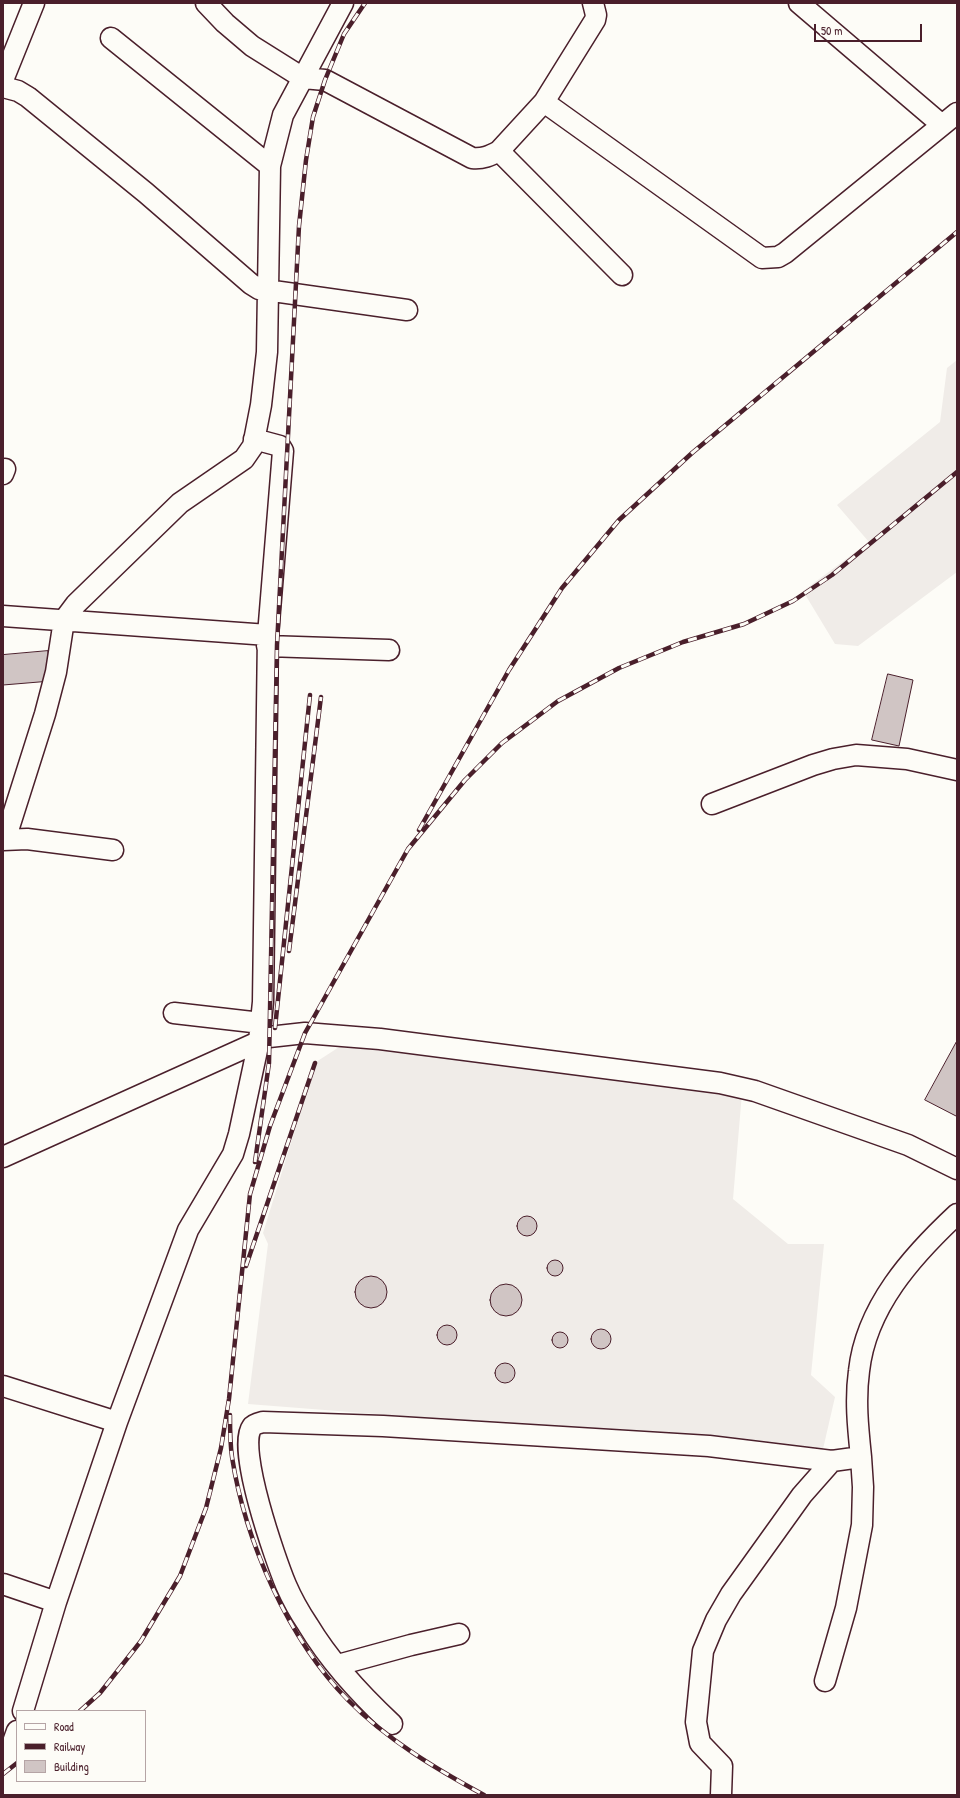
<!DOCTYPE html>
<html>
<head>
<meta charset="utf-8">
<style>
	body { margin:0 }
	#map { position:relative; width:960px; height:1798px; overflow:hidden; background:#fdfcf7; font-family:"Patrick Hand",sans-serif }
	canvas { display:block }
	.frame { position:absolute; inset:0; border:4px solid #4a1f2b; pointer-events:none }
	.legend { position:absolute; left:16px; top:1710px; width:130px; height:72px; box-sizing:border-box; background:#fdfcf7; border:1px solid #b5a4a5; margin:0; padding:5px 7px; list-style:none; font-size:12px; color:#4a1f2b }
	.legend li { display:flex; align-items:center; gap:8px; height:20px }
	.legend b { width:20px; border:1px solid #b5a4a5 }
	.scale { position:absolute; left:814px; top:24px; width:108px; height:18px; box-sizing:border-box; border:2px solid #4a1f2b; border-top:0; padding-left:5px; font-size:12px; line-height:14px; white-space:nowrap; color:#4a1f2b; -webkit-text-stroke:3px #fdfcf7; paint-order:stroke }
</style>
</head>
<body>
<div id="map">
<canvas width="960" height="1798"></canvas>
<div class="frame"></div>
<ul class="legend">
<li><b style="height:5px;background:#fdfcf7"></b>Road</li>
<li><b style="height:5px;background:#4a1f2b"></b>Railway</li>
<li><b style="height:11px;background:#d0c5c4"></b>Building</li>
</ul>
<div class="scale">50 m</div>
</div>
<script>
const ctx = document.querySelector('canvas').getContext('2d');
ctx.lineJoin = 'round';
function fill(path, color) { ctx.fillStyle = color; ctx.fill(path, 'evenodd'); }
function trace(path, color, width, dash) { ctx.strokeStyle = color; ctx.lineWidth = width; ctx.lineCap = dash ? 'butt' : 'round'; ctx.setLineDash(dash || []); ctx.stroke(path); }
const built = new Path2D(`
	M 957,360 L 957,572 L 858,646 L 835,644 L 803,591 L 869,542 L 837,505 L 940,422 L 947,368 Z
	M 350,1040 L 742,1093 L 733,1199 L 788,1244 L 824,1244 L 811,1375 L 835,1397 L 823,1449 L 248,1404 L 268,1244 L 263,1233 L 316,1062 Z`);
const building = new Path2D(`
	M 48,651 L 51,681 L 3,685 L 3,655 Z
	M 888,674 L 913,680 L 899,746 L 872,740 Z
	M 957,1041 L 957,1115 L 956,1116 L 925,1100 Z
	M517 1226a10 10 0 1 1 20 0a10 10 0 1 1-20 0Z
	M547 1268a8 8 0 1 1 16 0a8 8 0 1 1-16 0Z
	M355 1292a16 16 0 1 1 32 0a16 16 0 1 1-32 0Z
	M490 1300a16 16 0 1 1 32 0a16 16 0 1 1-32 0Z
	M437 1335a10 10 0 1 1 20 0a10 10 0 1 1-20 0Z
	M591 1339a10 10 0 1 1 20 0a10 10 0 1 1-20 0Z
	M552 1340a8 8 0 1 1 16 0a8 8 0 1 1-16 0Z
	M495 1373a10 10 0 1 1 20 0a10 10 0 1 1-20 0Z`);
const minor = new Path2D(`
	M 206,3 L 225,23 L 252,46 L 303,78 L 325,80 L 472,158 C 483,159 490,156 499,151 L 544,102 L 762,258 L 778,257 L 785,253 L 957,113
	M 799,3 L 942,125
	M 111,38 L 270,166
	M 3,80 L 34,3
	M 3,87 L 18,91 L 28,97 L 146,193 L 251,284 L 259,289 L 407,310
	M 544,102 L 595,20 L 596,15 L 593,3
	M 499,151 L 622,275
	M 254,439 L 280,446 L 283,451 L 268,635
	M 3,474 L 5,469
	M 3,616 L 268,635 L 263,1002 L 259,1041 L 239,1134 L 233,1154 L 188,1230 L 117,1422 L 56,1602 L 23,1711
	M 267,646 L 389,650
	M 712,804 L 813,765 L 833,759 L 856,755 L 907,759 L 957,770
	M 3,840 L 27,839 L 113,850
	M 5,840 L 45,714 L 56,672 L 64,620 L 76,604 L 180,503 L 244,459 L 253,446 L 261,405 L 267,352 L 270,166 L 283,115 L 343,3
	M 174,1013 L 261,1023
	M 3,1157 L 269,1037 L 305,1033 L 380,1039 L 720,1083 L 755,1091 L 908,1145 L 957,1169
	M 3,1386 L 117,1422
	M 3,1584 L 56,1602
	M 338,1665 L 411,1645 L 459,1634
	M 825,1681 L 846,1608 L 862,1525 L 863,1487 L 861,1457
	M 392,1724 C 363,1697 329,1660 308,1625 C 300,1613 292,1599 286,1585 C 276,1561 236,1448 252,1427 C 254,1424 259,1423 263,1422 L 383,1426 L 709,1446 L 832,1461
	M 3,1761 L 8,1756 L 17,1731
	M 721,1795 L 722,1766 L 700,1743 L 696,1722 L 703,1651 L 716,1620 L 731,1594 L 802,1495 L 832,1461 L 861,1457 C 858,1428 855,1400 859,1371 C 866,1307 912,1256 957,1214`);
const rail = new Path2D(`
	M 419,830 L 509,670 L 562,588 L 619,520 L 692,453 L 957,232
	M 289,951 L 321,697
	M 275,1028 L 310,695
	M 255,1162 L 269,1063 L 277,645 L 299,226 L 306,160 L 313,117 L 325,80 L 344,34 L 365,3
	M 246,1266 L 315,1063
	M 230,1415 C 230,1429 230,1443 232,1457 C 245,1541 288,1639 348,1700 C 386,1739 436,1769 484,1795
	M 80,1711 L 100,1693 L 141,1641 L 180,1576 L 206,1508 L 221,1448 L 229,1399 L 250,1194 L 270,1126 L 305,1033 L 408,849 L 465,780 L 502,743 L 558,701 L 619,668 L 683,642 L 744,624 L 793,601 L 832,575 L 957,472
	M 3,1774 L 17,1763`);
fill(built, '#f0ece8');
fill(building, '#d0c5c4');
trace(building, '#4a1f2b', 1);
trace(minor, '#4a1f2b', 23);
trace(minor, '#fdfcf7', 20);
trace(rail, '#4a1f2b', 4.5);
trace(rail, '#fdfcf7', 3, [9]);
</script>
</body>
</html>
